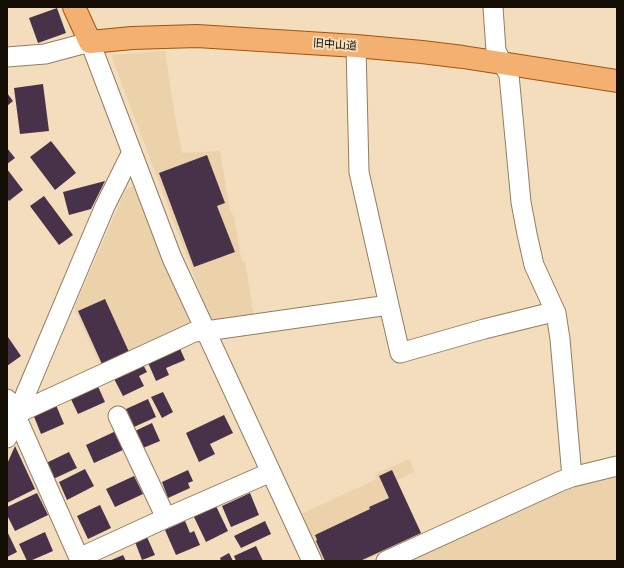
<!DOCTYPE html>
<html>
<head>
<meta charset="utf-8">
<style>
	body { margin:0 }
	#map { position:relative; width:624px; height:568px; overflow:hidden; background:#f3ddbd; font-family:"Noto Sans",sans-serif }
	canvas { display:block }
	.frame { position:absolute; inset:0; border:8px solid #150e04; pointer-events:none }
</style>
</head>
<body>
<div id="map">
<canvas width="624" height="568"></canvas>
<div class="frame"></div>
</div>
<script>
const ctx = document.querySelector('canvas').getContext('2d');
ctx.lineJoin = 'round';
function fill(path, color) { ctx.fillStyle = color; ctx.fill(path, 'evenodd'); }
function trace(path, color, width, dash) { ctx.strokeStyle = color; ctx.lineWidth = width; ctx.lineCap = dash ? 'butt' : 'round'; ctx.setLineDash(dash || []); ctx.stroke(path); }
function drawText(font, color, halo, rows, align = 'center') {
  ctx.font = font + ' "Noto Sans","Noto Sans JP",sans-serif'; ctx.lineWidth = 4; ctx.setLineDash([]); ctx.textBaseline = 'middle'; ctx.strokeStyle = halo; ctx.fillStyle = color; for (const [text, x, y, turn = 0] of rows) {
    ctx.save(); ctx.translate(x, y); ctx.rotate((+turn || 0) * Math.PI / 180); ctx.textAlign = isNaN(turn) ? turn : align; if (halo) ctx.strokeText(text, 0, 0); ctx.fillText(text, 0, 0); ctx.restore();
  }
}
const built = new Path2D(`
	M 165,51 L 174,110 L 182,153 L 220,151 L 230,210 L 234,217 L 242,262 L 245,262 L 254,317 L 212,324 L 111,55 Z
	M 134,186 L 192,329 L 103,371 L 74,308 L 126,189 Z
	M 409,459 L 415,472 L 397,480 L 422,534 L 364,561 L 323,561 L 301,514 L 377,479 L 375,474 Z
	M 617,473 L 617,561 L 401,561 L 562,488 Z`);
const building = new Path2D(`
	M 57,8 L 66,33 L 38,43 L 29,18 Z
	M 43,84 L 49,131 L 20,134 L 14,88 Z
	M 7,93 L 13,101 L 7,106 Z
	M 51,141 L 76,173 L 55,190 L 30,157 Z
	M 7,148 L 15,158 L 7,164 Z
	M 207,155 L 225,203 L 217,206 L 235,252 L 194,267 L 159,173 Z
	M 7,169 L 23,190 L 9,201 L 7,198 Z
	M 105,181 L 91,209 L 69,215 L 63,192 Z
	M 44,196 L 73,235 L 59,245 L 30,206 Z
	M 105,299 L 129,352 L 102,364 L 78,311 Z
	M 8,337 L 21,356 L 7,366 L 7,338 Z
	M 178,344 L 185,360 L 166,368 L 169,375 L 156,381 L 146,358 Z
	M 141,361 L 147,372 L 139,376 L 144,386 L 123,396 L 112,375 Z
	M 96,382 L 105,402 L 78,414 L 69,395 Z
	M 163,392 L 173,412 L 162,418 L 151,397 Z
	M 148,399 L 156,417 L 134,427 L 126,409 Z
	M 56,405 L 64,424 L 41,434 L 33,414 Z
	M 224,415 L 233,433 L 210,444 L 215,454 L 199,462 L 186,433 Z
	M 152,423 L 160,441 L 143,448 L 135,431 Z
	M 116,431 L 125,449 L 94,463 L 86,445 Z
	M 15,446 L 35,489 L 7,503 L 7,464 Z
	M 69,452 L 77,468 L 51,480 L 44,464 Z
	M 85,469 L 94,486 L 67,500 L 59,482 Z
	M 188,470 L 193,481 L 188,483 L 190,488 L 168,498 L 162,482 Z
	M 392,470 L 421,533 L 360,561 L 325,561 L 316,541 L 317,540 L 315,535 L 370,509 L 369,507 L 389,498 L 379,476 Z
	M 134,476 L 143,494 L 115,507 L 106,489 Z
	M 37,493 L 48,515 L 15,531 L 7,515 L 7,507 Z
	M 250,493 L 259,515 L 231,527 L 222,506 Z
	M 100,505 L 111,528 L 88,539 L 77,516 Z
	M 216,506 L 228,531 L 206,542 L 194,517 Z
	M 185,521 L 190,533 L 194,531 L 200,545 L 176,555 L 165,530 Z
	M 265,521 L 271,534 L 241,548 L 234,536 Z
	M 7,531 L 17,552 L 7,557 Z
	M 45,532 L 53,551 L 30,561 L 27,561 L 19,544 Z
	M 147,537 L 155,555 L 142,560 L 135,542 Z
	M 256,546 L 263,561 L 236,561 L 234,556 Z
	M 229,553 L 233,561 L 221,561 L 220,558 Z
	M 123,555 L 126,561 L 109,561 Z`);
const minor = new Path2D(`
	M 493,7 L 496,51 L 509,75 L 521,202 L 527,234 L 534,265 L 556,313 L 560,339 L 572,477
	M 356,46 L 359,172 L 389,305
	M 7,57 L 45,54 L 90,42 L 172,258 L 312,561
	M 7,399 L 18,413 L 194,332 L 206,331 L 389,305 L 400,353 L 484,329 L 549,313 L 556,313
	M 16,416 L 79,558 L 166,518 L 271,472
	M 118,416 L 166,518
	M 7,438 L 105,206 L 132,152
	M 386,561 L 561,481 L 572,477 L 617,466`);
const major = new Path2D(`
	M 74,7 L 90,42 L 132,38 L 197,36 L 356,46 L 422,52 L 463,57 L 617,81`);
const streetNames = [
	["旧中山道",335,45,4]
];
fill(built, '#ecd2ab');
fill(building, '#483249');
trace(minor, '#927e60', 21);
trace(major, '#a1550c', 24);
trace(minor, '#fff', 19);
trace(major, '#f4b070', 22);
drawText('11px', '#150e04', '#f3ddbd', streetNames);
</script>
</body>
</html>
